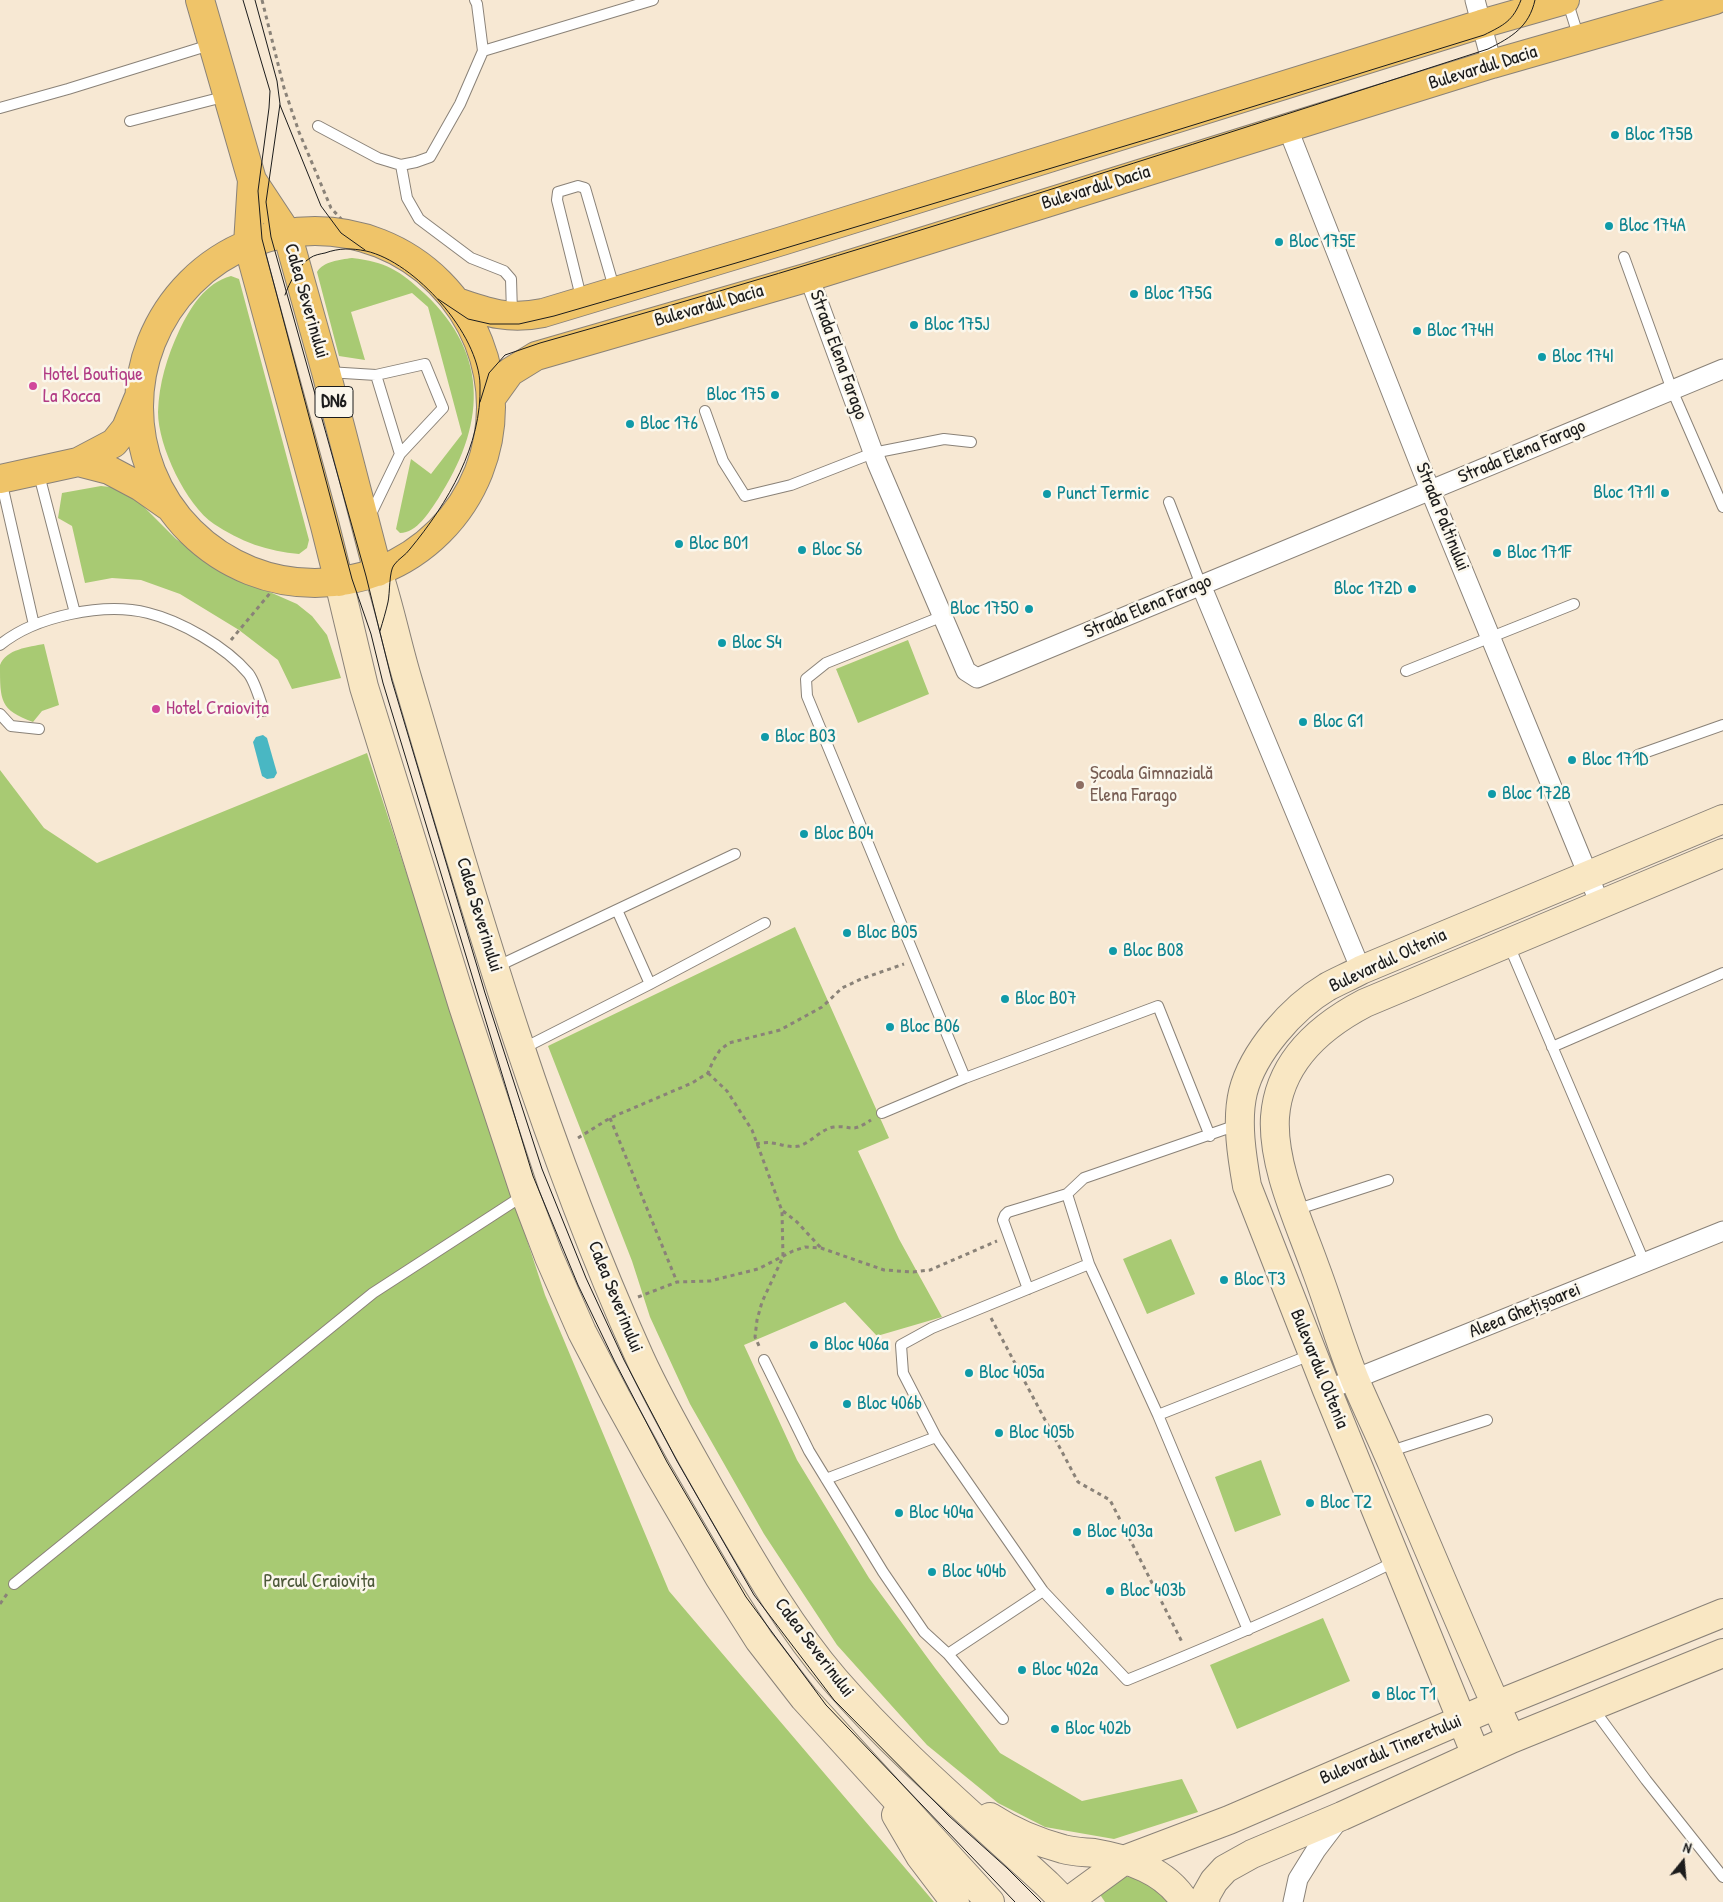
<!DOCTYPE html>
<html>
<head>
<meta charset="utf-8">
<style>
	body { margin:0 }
	#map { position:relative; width:1723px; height:1902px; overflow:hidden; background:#f7e8d3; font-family:"Patrick Hand",sans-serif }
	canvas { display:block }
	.north { position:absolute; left:1658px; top:1837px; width:50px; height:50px; -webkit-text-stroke:4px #fbf7ec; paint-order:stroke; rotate:17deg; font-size:14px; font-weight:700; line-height:20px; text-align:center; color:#1c1c1c }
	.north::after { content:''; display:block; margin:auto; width:18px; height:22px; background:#1c1c1c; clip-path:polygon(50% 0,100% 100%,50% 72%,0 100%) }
</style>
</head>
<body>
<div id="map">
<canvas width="1723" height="1902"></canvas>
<div class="north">N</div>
</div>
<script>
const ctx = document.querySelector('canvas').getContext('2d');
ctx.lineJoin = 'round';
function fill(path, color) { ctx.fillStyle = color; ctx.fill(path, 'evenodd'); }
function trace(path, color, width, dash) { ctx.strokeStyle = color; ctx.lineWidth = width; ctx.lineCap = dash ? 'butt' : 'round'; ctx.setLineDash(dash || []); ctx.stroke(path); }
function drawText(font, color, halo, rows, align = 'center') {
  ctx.font = font + ' "Patrick Hand",sans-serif'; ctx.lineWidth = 5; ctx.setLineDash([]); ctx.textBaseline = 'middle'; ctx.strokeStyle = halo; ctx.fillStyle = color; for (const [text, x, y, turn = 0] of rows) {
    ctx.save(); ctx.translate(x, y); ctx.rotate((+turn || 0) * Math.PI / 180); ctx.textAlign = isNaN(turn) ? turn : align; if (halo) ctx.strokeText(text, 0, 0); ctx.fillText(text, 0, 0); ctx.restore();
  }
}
const green = new Path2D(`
	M 352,258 C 386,262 399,270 425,294 C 491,356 485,427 438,499 C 429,512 417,533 400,533 L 396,529 L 411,459 L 431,474 L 462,434 L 428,307 L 412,293 L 351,312 L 365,360 L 339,356 L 317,272 C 324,261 339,260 352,258 Z
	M 231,276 L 239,279 L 309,540 L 307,548 L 299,554 C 269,552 239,541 214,524 C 186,505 158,446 158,412 C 159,383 167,357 179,331 C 190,308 205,283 231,276 Z
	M 101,486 L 120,488 L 138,501 L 176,539 L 207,561 L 240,579 L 297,604 L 312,616 L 327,635 L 341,678 L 292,689 L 278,660 L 239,630 L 180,594 L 141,580 L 112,578 L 85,583 L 72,526 L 58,518 L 62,493 Z
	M 908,640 L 929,694 L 858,723 L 836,669 Z
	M 44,644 L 59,705 L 42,711 L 33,722 C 0,710 0,701 0,665 C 6,649 29,647 44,644 Z
	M 367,753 L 545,1295 L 669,1591 L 934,1902 L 0,1902 L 0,770 L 44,828 L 97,863 Z
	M 795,927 L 889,1138 L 858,1151 L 899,1239 L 942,1317 L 877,1336 L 845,1302 L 744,1345 L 797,1460 L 869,1578 L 935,1668 L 1000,1753 L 1082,1801 L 1182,1779 L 1198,1812 L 1114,1839 L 1045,1827 L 998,1803 L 927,1745 L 837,1645 L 764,1534 L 690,1404 L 650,1317 L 632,1261 L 548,1046 Z
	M 1171,1239 L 1195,1294 L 1147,1314 L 1123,1259 Z
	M 1261,1460 L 1281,1515 L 1235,1532 L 1215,1477 Z
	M 1323,1618 L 1350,1681 L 1237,1729 L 1210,1665 Z
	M 1123,1877 C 1149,1877 1156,1887 1175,1902 L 1105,1902 L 1097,1890 Z`);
const water = new Path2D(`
	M 263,735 L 267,738 L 277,773 L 274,778 L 267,779 L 262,776 L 253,742 L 256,737 Z`);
const path = new Path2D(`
	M 262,0 L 284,88 L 299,132 L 331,208 L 357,236
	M 231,640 L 271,592 L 289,581
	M 708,1073 L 727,1091 L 752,1130 L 782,1211 L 783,1257 L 762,1302 L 757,1320 L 755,1337 L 760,1348
	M 610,1118 L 677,1282
	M 578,1138 L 610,1118 L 692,1083 L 708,1073 L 713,1061 L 720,1050 L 729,1043 L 780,1030 L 822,1007 L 842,988 L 861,979 L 904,964
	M 756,1144 C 761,1143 767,1142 772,1143 C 781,1144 789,1148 799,1146 C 812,1142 821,1129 834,1127 C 853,1125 850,1134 871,1120
	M 783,1211 L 797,1222 L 821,1248
	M 638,1297 L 677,1282 L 710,1281 L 758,1269 L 793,1251 L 805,1247 L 821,1248 L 884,1270 L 913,1272 L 930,1270 L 997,1241
	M 991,1318 L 1078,1482 L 1110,1500 L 1182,1642
	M 0,1604 L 7,1594`);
const lane = new Path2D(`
	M 1567,0 L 1579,38
	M 483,51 L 653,0
	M 0,108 L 68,89 L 213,44
	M 130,121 L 227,96
	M 318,126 L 378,158 L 401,165 L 416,162 L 430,157 L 460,104 L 483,51 L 477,4 L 475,0
	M 401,165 L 407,198 L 419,219 L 471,258 L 504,271 L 511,279 L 512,313
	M 1624,257 L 1672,390 L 1723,507
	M 582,301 L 557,200 L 558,192 L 578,186 L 585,188 L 615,291
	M 328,372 L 376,375 L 400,454 L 370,516
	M 376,375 L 425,364 L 443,408 L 400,454
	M 705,411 L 723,461 L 745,496 L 791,485 L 873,453 L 944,439 L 971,442
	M 38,471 L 75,613
	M 1,480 L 34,625
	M 1169,502 L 1201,585
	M 943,616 L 826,663 L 806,679 L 807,696 L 965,1078
	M 0,645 C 35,616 104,602 148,613 C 181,621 226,647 248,673 C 255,681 260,701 264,711
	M 1406,671 L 1574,604
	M 0,714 L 11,726 L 39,729
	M 1638,755 L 1723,725
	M 617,910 L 650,984
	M 1508,943 L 1645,1264
	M 496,967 L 735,854
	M 1552,1047 L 1723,973
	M 522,1049 L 650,984 L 765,923
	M 882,1113 L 965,1078 L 1158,1006 L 1210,1136
	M 1067,1194 L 1089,1264 L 1158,1415 L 1248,1630
	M 1295,1210 L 1388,1180
	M 1089,1264 L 932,1328 L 901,1345 L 903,1373 L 936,1437 L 1043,1591 L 1127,1680 C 1218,1643 1308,1605 1396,1561
	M 1028,1289 L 1003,1220 L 1005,1215 L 1008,1212 L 1067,1194 L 1084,1178 L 1237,1125
	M 764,1360 L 809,1451 L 883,1572 L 924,1632 L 948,1654 L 1003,1719
	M 1158,1415 L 1313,1354
	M 1388,1452 L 1487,1420
	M 826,1479 L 936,1437
	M 14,1584 L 373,1293 L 524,1195
	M 948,1654 L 1043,1591
	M 1592,1707 L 1646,1780 L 1723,1877`);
const street = new Path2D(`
	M 1475,0 L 1492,64
	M 1288,129 L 1430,490 L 1600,904
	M 809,277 L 877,463 L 966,671 L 977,678 L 1723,369
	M 1201,585 L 1361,970
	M 1327,1390 L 1723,1231
	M 1293,1902 L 1298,1879 L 1316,1850 L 1341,1817`);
const secondary = new Path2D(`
	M 378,572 C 390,608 397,645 408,681 C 475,909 542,1141 640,1358 C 661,1404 687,1448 711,1491 C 749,1556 786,1623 835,1680 C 899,1754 976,1818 1047,1884 L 1065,1902
	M 339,582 L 364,687 L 463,1006 L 525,1194 L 549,1257 L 582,1332 L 616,1397 L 656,1469 L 719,1577 L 759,1640 L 804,1698 L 990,1902
	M 1511,1739 C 1470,1648 1431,1555 1392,1463 C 1380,1435 1367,1408 1355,1380 C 1340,1343 1329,1304 1315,1267 C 1299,1222 1272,1165 1275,1117 C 1279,1062 1319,1027 1365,1003 L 1723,853
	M 1476,1755 L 1327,1390 L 1247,1186 C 1242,1157 1236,1121 1243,1092 C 1253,1052 1292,1008 1327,987 C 1338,981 1350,976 1361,970 L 1723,819
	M 896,1815 L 920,1856 L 955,1902
	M 990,1817 C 1013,1832 1037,1842 1063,1849 C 1073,1852 1084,1852 1094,1853 C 1129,1859 1165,1870 1185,1902
	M 1067,1902 L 1126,1859 L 1229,1820 L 1496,1705 L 1723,1613
	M 1205,1902 L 1206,1895 L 1214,1881 L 1225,1869 L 1252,1854 L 1342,1816 L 1511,1739 L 1723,1653`);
const primary = new Path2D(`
	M 200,0 L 252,180 L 287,233 L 326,372 L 378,572
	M 252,180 L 248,244 L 325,526 L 339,582
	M139 407a176 176 0 1 1 352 0a176 176 0 1 1-352 0Z
	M 457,302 C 488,313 510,320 543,313 L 782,241 L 1481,24 L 1565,0
	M 492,397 L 510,372 L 536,356 L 809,277 L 1492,64 L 1715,0
	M 78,462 L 109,470 L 141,487 L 168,506
	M 0,479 L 78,462 L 114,443 L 126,428 L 138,399`);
const tram = new Path2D(`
	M 243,0 L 270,91 L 269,108 L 258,191 L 262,239 L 352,579 L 371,634 L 383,683 L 533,1176 L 578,1285 L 615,1362 L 667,1462 L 746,1597 L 826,1705 L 1015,1902
	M 255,0 L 277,81 L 280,104 L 266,202 L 271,237 L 366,576 L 392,681 L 485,993 L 542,1169 L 586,1278 L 624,1360 L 677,1461 L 754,1595 L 834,1700 L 949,1816 L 1007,1868 L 1041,1902
	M 280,105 L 321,206 L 341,233 L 365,250
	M 285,295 C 289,283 299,265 310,258 C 314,255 320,254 325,253 C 339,248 351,248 366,251 C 415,262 479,334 480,385 C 482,445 448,503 410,549 C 406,555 398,559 394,565 C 389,571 390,593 388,602 C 386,611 383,621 380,631
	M 438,299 L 468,319 L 490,324 L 519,324 L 554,316 L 736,263 L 1158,136 L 1484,35 C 1504,25 1513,21 1521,0
	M 480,402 L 489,373 L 505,355 L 540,343 C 859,253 1173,151 1488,49 C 1512,37 1529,27 1535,0`);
const markers = [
	[1615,135,5,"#0f9aa8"],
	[1609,226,5,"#0f9aa8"],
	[1279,242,5,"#0f9aa8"],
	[1134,294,5,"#0f9aa8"],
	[914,325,5,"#0f9aa8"],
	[1417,331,5,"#0f9aa8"],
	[1542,357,5,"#0f9aa8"],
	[33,386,5,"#d1479c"],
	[775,395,5,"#0f9aa8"],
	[630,424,5,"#0f9aa8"],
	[1665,493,5,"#0f9aa8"],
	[1047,494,5,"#0f9aa8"],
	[679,544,5,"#0f9aa8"],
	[802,550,5,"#0f9aa8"],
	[1497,553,5,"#0f9aa8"],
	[1412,589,5,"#0f9aa8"],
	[1029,609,5,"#0f9aa8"],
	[722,643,5,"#0f9aa8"],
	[156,709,5,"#d1479c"],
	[1303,722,5,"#0f9aa8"],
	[765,737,5,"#0f9aa8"],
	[1572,760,5,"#0f9aa8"],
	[1080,785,5,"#8d6e63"],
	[1492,794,5,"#0f9aa8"],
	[804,834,5,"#0f9aa8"],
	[847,933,5,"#0f9aa8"],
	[1113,951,5,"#0f9aa8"],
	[1005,999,5,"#0f9aa8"],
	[890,1027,5,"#0f9aa8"],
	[1224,1280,5,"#0f9aa8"],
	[814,1345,5,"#0f9aa8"],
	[969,1373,5,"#0f9aa8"],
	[847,1404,5,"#0f9aa8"],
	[999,1433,5,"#0f9aa8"],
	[1310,1503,5,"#0f9aa8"],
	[899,1513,5,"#0f9aa8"],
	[1077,1532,5,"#0f9aa8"],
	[932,1572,5,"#0f9aa8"],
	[1110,1591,5,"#0f9aa8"],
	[1022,1670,5,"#0f9aa8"],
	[1376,1695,5,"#0f9aa8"],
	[1055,1729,5,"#0f9aa8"]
];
const shields = [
	[334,402,38]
];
const shieldNames = [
	["DN6",334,402]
];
const streetNames = [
	["Bulevardul Dacia",1483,68,-17],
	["Bulevardul Dacia",1096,188,-17],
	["Calea Severinului",306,301,74],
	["Bulevardul Dacia",709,306,-16],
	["Strada Elena Farago",838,355,70],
	["Strada Elena Farago",1522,452,-23],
	["Strada Paltinului",1442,517,68],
	["Strada Elena Farago",1148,607,-23],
	["Calea Severinului",479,915,73],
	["Bulevardul Oltenia",1388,961,-25],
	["Calea Severinului",615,1297,68],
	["Aleea Ghețișoarei",1525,1311,-22],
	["Bulevardul Oltenia",1319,1369,68],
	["Calea Severinului",814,1648,53],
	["Bulevardul Tineretului",1391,1750,-23]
];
const cultureNames = [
	["Bloc 175B",1625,135],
	["Bloc 174A",1619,226],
	["Bloc 175E",1289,242],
	["Bloc 175G",1144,294],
	["Bloc 175J",924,325],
	["Bloc 174H",1427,331],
	["Bloc 174I",1552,357],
	["Bloc 175",765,395,"right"],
	["Bloc 176",640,424],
	["Bloc 171I",1655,493,"right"],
	["Punct Termic",1057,494],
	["Bloc B01",689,544],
	["Bloc S6",812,550],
	["Bloc 171F",1507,553],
	["Bloc 172D",1402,589,"right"],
	["Bloc 175O",1019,609,"right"],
	["Bloc S4",732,643],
	["Bloc G1",1313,722],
	["Bloc B03",775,737],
	["Bloc 171D",1582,760],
	["Bloc 172B",1502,794],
	["Bloc B04",814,834],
	["Bloc B05",857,933],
	["Bloc B08",1123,951],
	["Bloc B07",1015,999],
	["Bloc B06",900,1027],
	["Bloc T3",1234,1280],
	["Bloc 406a",824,1345],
	["Bloc 405a",979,1373],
	["Bloc 406b",857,1404],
	["Bloc 405b",1009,1433],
	["Bloc T2",1320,1503],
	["Bloc 404a",909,1513],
	["Bloc 403a",1087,1532],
	["Bloc 404b",942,1572],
	["Bloc 403b",1120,1591],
	["Bloc 402a",1032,1670],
	["Bloc T1",1386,1695],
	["Bloc 402b",1065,1729]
];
const hotelNames = [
	["Hotel Boutique",43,375],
	["La Rocca",43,397],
	["Hotel Craiovița",166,709]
];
const educationNames = [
	["Școala Gimnazială",1090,774],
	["Elena Farago",1090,796]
];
const parkNames = [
	["Parcul Craiovița",319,1582]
];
fill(green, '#a8ca73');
fill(water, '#49b7c3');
trace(lane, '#8a8278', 12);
trace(street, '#8a8278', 21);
trace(secondary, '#8a8278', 30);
trace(primary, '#8a8278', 30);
trace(path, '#8a8278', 3, [4, 4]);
trace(lane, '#fff', 10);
trace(street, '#fff', 19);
trace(secondary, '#f9e7c3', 28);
trace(primary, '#efc469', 28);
trace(tram, '#1c1c1c', 1);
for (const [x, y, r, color] of markers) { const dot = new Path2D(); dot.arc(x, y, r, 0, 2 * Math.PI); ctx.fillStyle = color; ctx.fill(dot); trace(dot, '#fbf7ec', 2); }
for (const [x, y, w] of shields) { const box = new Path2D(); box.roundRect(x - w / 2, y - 15.5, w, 31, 4); ctx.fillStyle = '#fbf7ec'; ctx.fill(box); trace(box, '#1c1c1c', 1); }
drawText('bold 18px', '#1c1c1c', null, shieldNames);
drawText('19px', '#1c1c1c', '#fbf7ec', streetNames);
drawText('19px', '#0d838f', '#fbf7ec', cultureNames, 'left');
drawText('19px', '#b23c85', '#fbf7ec', hotelNames, 'left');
drawText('19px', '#785e54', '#fbf7ec', educationNames, 'left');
drawText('19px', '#4d593a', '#fbf7ec', parkNames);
</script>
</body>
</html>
